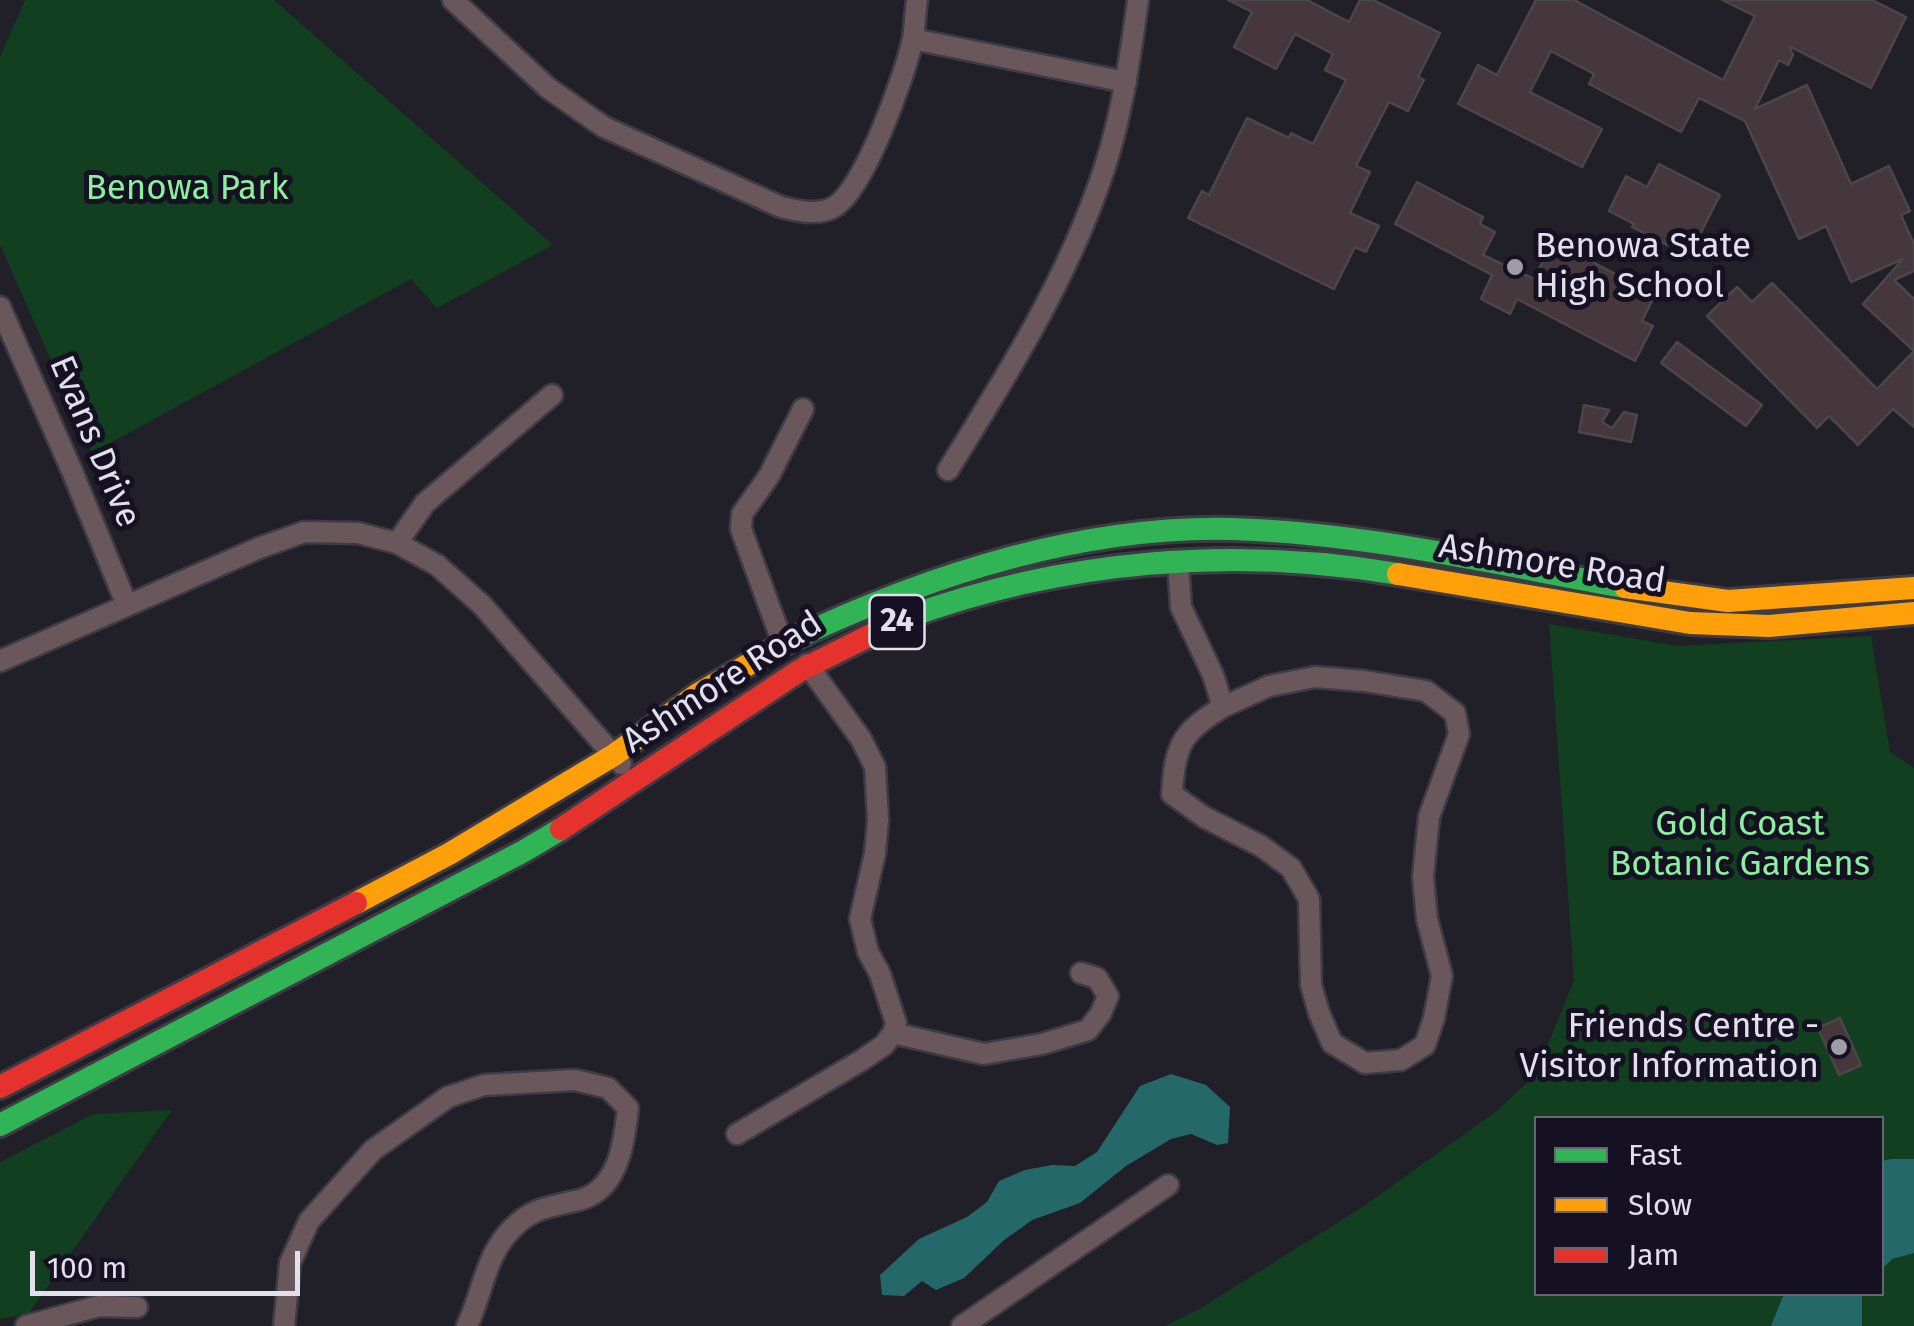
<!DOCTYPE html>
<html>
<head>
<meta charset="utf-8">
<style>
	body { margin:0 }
	#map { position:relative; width:1914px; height:1326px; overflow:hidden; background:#211f28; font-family:"Fira Sans",sans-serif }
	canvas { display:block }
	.legend { position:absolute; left:1534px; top:1116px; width:350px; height:180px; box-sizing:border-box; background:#151122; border:2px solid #676473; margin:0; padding:12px 18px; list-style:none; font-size:30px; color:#e2e0ec }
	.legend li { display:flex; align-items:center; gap:20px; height:50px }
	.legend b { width:50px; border:2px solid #676473 }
	.scale { position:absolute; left:30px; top:1251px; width:270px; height:45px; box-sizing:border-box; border:5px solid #e2e0ec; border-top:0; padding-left:12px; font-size:30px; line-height:35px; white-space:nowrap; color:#e2e0ec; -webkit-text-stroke:8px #151122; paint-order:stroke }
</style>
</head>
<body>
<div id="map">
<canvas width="1914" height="1326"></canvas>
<ul class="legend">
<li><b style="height:12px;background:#30b455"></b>Fast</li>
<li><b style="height:12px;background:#ff9f0a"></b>Slow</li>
<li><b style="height:12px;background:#e5322d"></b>Jam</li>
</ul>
<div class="scale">100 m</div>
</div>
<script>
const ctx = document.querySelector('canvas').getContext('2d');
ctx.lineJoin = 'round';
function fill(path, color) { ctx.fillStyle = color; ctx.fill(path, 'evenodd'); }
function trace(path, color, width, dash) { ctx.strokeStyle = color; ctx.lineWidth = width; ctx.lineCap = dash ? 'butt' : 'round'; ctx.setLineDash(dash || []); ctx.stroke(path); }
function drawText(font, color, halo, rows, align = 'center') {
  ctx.font = font + ' "Fira Sans",sans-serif'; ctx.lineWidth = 10; ctx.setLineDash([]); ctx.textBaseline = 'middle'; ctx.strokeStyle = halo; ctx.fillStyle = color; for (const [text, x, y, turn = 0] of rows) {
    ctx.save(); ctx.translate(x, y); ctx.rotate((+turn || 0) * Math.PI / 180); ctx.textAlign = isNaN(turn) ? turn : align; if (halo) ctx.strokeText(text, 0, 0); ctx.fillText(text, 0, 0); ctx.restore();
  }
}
const green = new Path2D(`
	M 25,0 L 274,0 L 553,245 L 437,308 L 411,279 L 92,453 L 0,245 L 0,57 Z
	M 1549,624 L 1679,646 L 1871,636 L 1890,752 L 1914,768 L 1914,1326 L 1165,1326 L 1201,1308 L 1361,1208 L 1498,1110 L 1536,1074 L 1574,980 ZM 1536,1118 L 1882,1118 L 1882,1294 L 1536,1294 Z
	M 172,1110 L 29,1313 L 0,1319 L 0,1162 L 93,1114 Z`);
const water = new Path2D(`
	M 1171,1074 L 1206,1085 L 1230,1107 L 1228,1143 L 1217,1145 L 1191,1134 L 1171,1139 L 1126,1166 L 1080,1203 L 1032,1220 L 1003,1241 L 964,1278 L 936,1290 L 922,1281 L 904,1296 L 882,1295 L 880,1275 L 919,1239 L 967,1217 L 987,1202 L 999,1181 L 1025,1170 L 1052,1165 L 1075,1166 L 1097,1152 L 1140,1086 Z
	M 1891,1159 L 1914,1159 L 1914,1253 L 1892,1259 L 1882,1269 L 1882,1161 Z
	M 1784,1294 L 1862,1294 L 1862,1326 L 1771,1326 Z`);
const building = new Path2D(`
	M 1228,0 L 1307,0 L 1349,22 L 1360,0 L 1373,0 L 1440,33 L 1418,77 L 1424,80 L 1408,111 L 1389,102 L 1356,166 L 1370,172 L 1350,213 L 1379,226 L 1366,252 L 1355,247 L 1334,289 L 1188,218 L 1202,191 L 1209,195 L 1247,118 L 1289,138 L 1291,133 L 1313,144 L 1346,80 L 1325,70 L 1333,54 L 1295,34 L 1276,69 L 1234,47 L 1252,12 Z
	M 1536,0 L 1574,0 L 1723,80 L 1755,16 L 1722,0 L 1872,0 L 1906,17 L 1871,88 L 1789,46 L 1793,55 L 1788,65 L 1779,60 L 1755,109 L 1807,85 L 1851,184 L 1889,166 L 1910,211 L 1901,215 L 1914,244 L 1914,271 L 1894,280 L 1914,299 L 1914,351 L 1863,304 L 1903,259 L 1851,282 L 1826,226 L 1799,239 L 1745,121 L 1699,98 L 1681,132 L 1589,84 L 1594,74 L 1551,51 L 1530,92 L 1602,129 L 1582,167 L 1458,104 L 1478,65 L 1497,75 Z
	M 1659,164 L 1720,195 L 1689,256 L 1632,227 L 1634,224 L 1609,211 L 1626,176 L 1647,187 Z
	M 1417,182 L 1483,217 L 1480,224 L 1495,232 L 1483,255 L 1534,279 L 1553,241 L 1655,295 L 1642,321 L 1653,326 L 1635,361 L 1517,299 L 1510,314 L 1481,299 L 1492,275 L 1395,224 Z
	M 1772,283 L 1877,389 L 1914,351 L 1914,427 L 1893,409 L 1858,445 L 1829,416 L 1817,428 L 1707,316 L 1737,287 L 1752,302 Z
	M 1677,342 L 1762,405 L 1746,426 L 1661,363 Z
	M 1584,405 L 1609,410 L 1602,422 L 1612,428 L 1624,412 L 1637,415 L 1631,442 L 1579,432 Z
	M 1840,1018 L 1861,1065 L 1839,1075 L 1818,1028 Z`);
const street = new Path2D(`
	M 453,0 L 548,88 L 604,127 L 781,207 C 798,211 818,216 834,207 C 865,189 905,74 913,39 C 915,26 915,13 917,0
	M 913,39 L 1126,82
	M 0,307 L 72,471 L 126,603
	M 948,470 C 1011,369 1076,266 1110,150 C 1124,101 1131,51 1138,0
	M 397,543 L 425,503 L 552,395
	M 1178,562 L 1181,607 L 1213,675 L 1223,707 C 1181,732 1175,746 1172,794 L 1204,817 L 1261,846 L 1291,868 L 1309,899 L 1311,985 L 1319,1013 L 1332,1043 L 1365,1063 L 1401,1060 L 1425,1045 L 1434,1018 L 1442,976 L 1427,919 L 1423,877 L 1429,817 L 1459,734 L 1455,713 L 1426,691 L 1364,681 L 1315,677 L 1269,686 L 1223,707
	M 783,644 L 741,529 L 742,514 L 769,476 L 803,409
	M 0,661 L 259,548 L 304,532 L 358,533 L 397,543 L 437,565 L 482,605 L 621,764
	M 807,664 L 861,739 L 875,767 L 878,820 L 875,853 L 860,919 L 868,952 L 880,974 L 896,1023 L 893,1033
	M 893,1033 L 984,1054 L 1042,1044 L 1088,1030 L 1101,1013 L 1108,996 L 1097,978 L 1081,973
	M 737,1134 L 862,1060 L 884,1045 L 893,1033
	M 26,1326 L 99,1306 L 137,1307
	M 284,1326 L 290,1263 L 309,1221 L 373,1150 L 448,1097 L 484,1085 L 575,1080 L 608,1088 L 628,1108 C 624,1144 618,1193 575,1201 C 553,1206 535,1208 518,1223 C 485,1251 484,1290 467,1326
	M 962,1326 L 1168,1185`);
const fast = new Path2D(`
	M 905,618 C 1063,560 1232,546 1398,574
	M 785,643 C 923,577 1079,525 1233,529 C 1365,533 1495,564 1625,587
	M 0,1125 L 524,851 L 561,829`);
const slow = new Path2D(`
	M 1398,574 L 1690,623 L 1769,626 L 1914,613
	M 1625,587 L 1728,601 L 1914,588
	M 356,903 L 449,854 L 614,755 L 698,694 L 785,643`);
const jam = new Path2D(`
	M 561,829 L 799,671 L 905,618
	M 0,1087 L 356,903`);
const markers = [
	[1515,267,10,"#9e9ca7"],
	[1839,1047,10,"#9e9ca7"]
];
const shields = [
	[897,622,55]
];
const shieldNames = [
	["24",897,622]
];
const parkNames = [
	["Benowa Park",187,189],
	["Gold Coast",1740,825],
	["Botanic Gardens",1740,865]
];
const poiNames = [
	["Benowa State",1535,247],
	["High School",1535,287],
	["Friends Centre -",1819,1027,"right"],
	["Visitor Information",1819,1067,"right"]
];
const streetNames = [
	["Evans Drive",94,442,67],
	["Ashmore Road",1552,565,9],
	["Ashmore Road",723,683,-33]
];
fill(green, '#113f1f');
fill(water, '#25686a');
fill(building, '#46373d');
trace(building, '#4b4649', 2.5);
trace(street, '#3d3b43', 25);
trace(fast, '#3d3b43', 28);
trace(slow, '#3d3b43', 28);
trace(jam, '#3d3b43', 28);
trace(street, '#69575b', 20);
trace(fast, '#30b455', 22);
trace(slow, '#ff9f0a', 22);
trace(jam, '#e5322d', 22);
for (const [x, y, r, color] of markers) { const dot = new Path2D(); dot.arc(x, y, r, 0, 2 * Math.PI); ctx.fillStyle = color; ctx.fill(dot); trace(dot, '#151122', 4); }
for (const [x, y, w] of shields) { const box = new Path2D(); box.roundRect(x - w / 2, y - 27, w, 54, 8); ctx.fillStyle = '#151122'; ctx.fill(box); trace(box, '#e2e0ec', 2.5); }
drawText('bold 32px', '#e2e0ec', null, shieldNames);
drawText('35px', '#8af09e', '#151122', parkNames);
drawText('35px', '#e2e0ec', '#151122', poiNames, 'left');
drawText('35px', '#e2e0ec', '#151122', streetNames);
</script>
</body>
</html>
